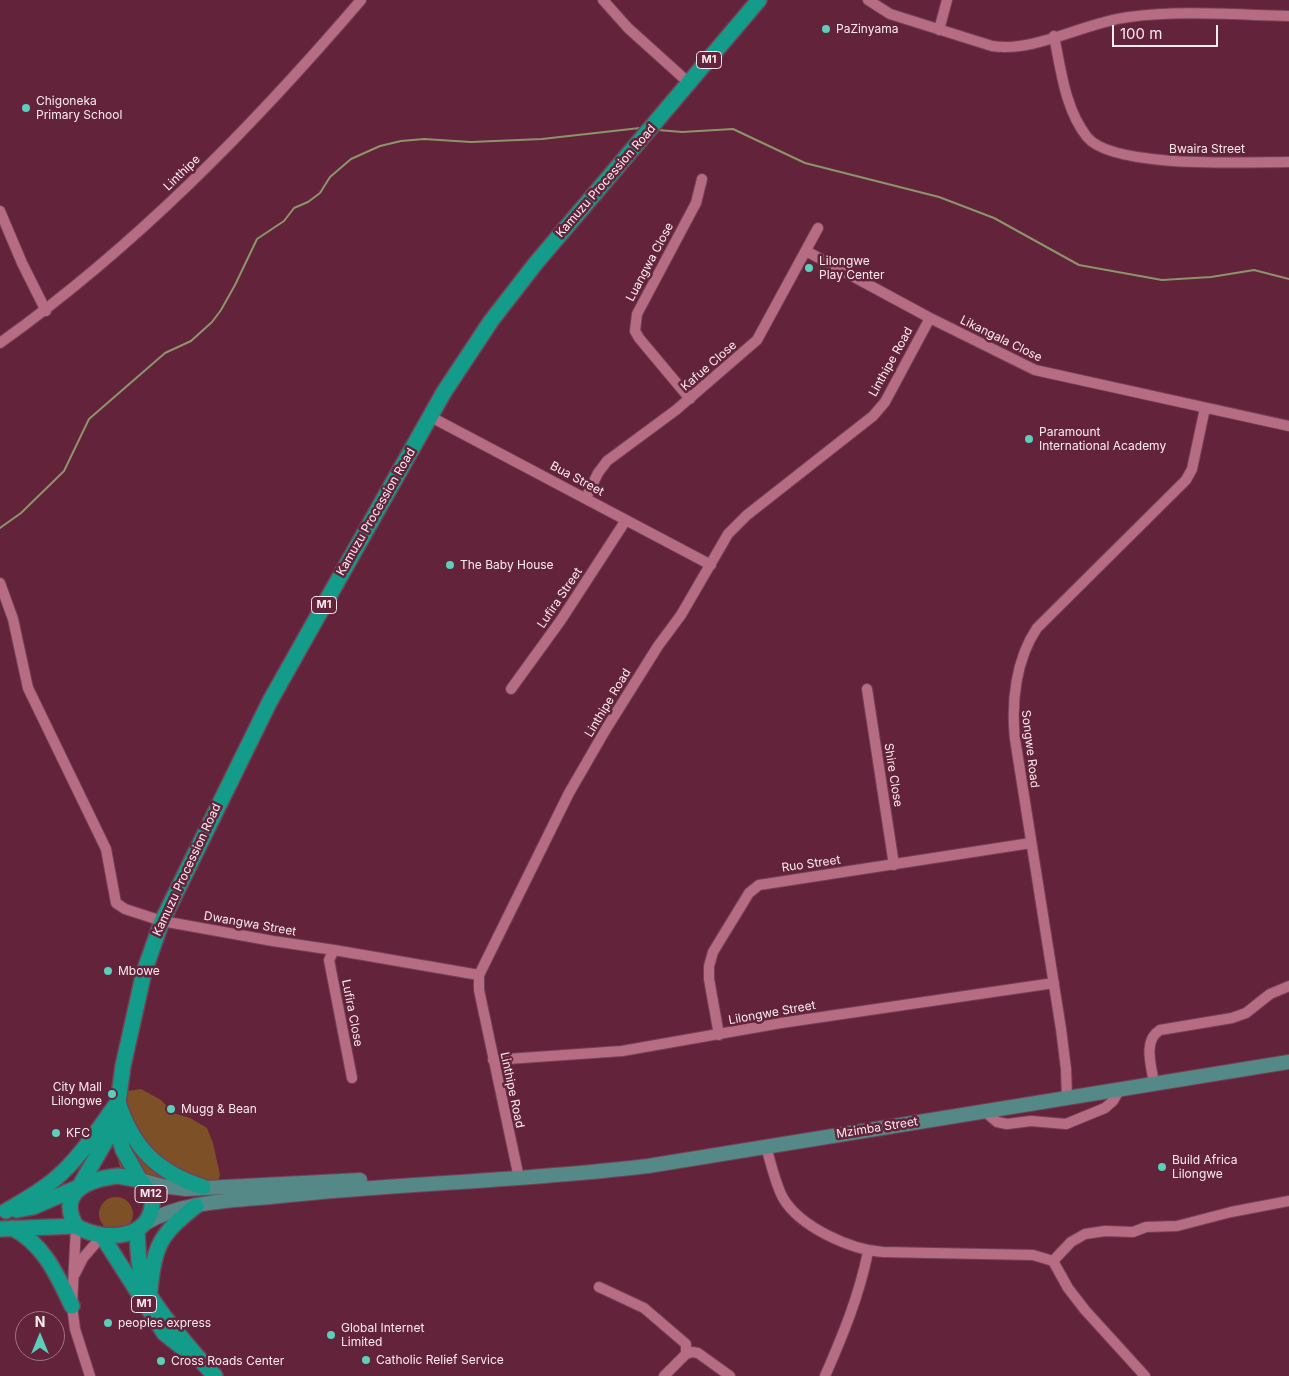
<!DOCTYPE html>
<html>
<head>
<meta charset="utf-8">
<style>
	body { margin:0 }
	#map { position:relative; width:1289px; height:1376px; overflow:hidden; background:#63233b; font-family:Inter,sans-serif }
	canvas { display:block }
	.north { position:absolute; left:15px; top:1311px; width:50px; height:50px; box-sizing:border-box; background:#63233b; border:1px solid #a07383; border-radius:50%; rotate:0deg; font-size:14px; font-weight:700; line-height:20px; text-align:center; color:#fbebef }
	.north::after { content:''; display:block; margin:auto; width:18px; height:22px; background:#5cceba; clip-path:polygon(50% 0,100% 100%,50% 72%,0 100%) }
	.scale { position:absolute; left:1112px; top:25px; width:106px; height:22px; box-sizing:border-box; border:2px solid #fbebef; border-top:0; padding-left:6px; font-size:15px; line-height:18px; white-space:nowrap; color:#fbebef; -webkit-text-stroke:4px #63233b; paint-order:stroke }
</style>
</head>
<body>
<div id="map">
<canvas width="1289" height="1376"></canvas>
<div class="north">N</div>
<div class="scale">100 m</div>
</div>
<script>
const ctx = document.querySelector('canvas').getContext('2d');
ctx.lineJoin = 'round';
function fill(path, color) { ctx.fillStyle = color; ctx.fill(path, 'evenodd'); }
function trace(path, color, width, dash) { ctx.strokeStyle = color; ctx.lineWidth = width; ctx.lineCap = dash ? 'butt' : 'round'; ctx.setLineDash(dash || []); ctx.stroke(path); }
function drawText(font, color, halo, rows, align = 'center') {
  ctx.font = font + ' Inter,sans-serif'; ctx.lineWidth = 5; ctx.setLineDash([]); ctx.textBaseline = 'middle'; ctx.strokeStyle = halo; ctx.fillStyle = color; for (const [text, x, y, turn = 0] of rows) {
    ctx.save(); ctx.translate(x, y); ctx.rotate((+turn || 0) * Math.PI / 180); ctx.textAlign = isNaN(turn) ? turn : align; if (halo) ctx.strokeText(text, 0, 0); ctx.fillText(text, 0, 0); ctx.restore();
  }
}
const green = new Path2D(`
	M 141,1089 L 161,1100 L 173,1113 L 190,1118 L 207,1128 L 213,1143 L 220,1175 L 215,1190 C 184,1195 133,1205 120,1167 C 114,1151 124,1108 128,1091 Z
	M99 1214a17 17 0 1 1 34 0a17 17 0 1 1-34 0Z`);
const stream = new Path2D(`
	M 658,130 L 682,132 L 733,129 L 805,163 L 939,197 L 994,218 L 1079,265 L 1162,280 L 1211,277 L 1254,270 L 1289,279
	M 0,528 L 21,513 L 64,471 L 89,419 L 165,353 L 191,341 L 212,322 L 221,310 L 235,285 L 257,239 L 284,221 L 294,208 L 308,202 L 320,193 L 330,177 L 351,159 L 380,146 L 401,141 L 424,139 L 471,142 L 542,139 L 640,128`);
const minor = new Path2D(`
	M 603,0 L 628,28 L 689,83
	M 868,0 L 890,14 L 992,46 C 1035,53 1085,22 1129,17 C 1181,10 1237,15 1289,16
	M 939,30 L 947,0
	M 1054,36 C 1061,70 1065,109 1087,137 C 1113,169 1248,162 1289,162
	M 0,211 L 22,263 L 46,311
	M 806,251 L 930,318 L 1035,370 L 1289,426
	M 0,343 C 136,246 253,126 361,0
	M 690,399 L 639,338 L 635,331 L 637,314 L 696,203 L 702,179
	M 431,417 L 711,565
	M 586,498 L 598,473 L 607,461 L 676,410 L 757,340 L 818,228
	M 0,583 L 13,619 L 28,688 L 106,849 L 116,903 L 125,909 L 162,921 L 273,941 L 334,950
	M 511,689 L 561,620 L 626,520
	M 867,689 L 894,865
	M 719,1035 L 709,979 L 709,966 L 713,952 L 749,893 L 759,885 L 1031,843
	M 493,1060 L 622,1051 L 781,1023 L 1054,983
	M 352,1078 L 329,960 L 334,950 L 479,975
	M 1154,1084 C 1152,1067 1142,1041 1160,1030 L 1232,1018 L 1246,1013 L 1270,994 L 1289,986
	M 1067,1098 L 1066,1069 L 1061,1029 L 1015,739 C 1011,702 1016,659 1037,628 L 1186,480 L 1192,469 L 1205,408
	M 984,1111 L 997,1122 L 1007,1124 L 1031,1121 L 1066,1124 L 1105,1108 L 1113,1101 L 1120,1089
	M 766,1147 C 771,1163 775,1183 783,1198 C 800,1227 851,1250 883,1252 L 1033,1255 L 1053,1261 L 1068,1288 L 1085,1310 L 1145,1376
	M 519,1178 L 479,990 L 479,975 L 569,793 L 606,729 L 658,646 L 681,615 L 728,534 L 747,515 L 873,416 L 885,402 L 930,318
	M 76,1226 L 72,1306 L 75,1329 L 90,1376
	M 1053,1261 L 1071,1242 L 1085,1234 L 1105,1231 L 1133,1232 L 1146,1227 L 1177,1226 L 1231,1212 L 1289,1201
	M 75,1274 L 83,1258 L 102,1236
	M 599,1287 L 644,1308 L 686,1344 L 686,1354 L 664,1376
	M 686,1354 L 692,1352 L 698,1353 L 730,1376
	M 825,1376 C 843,1335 859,1296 868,1252`);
const major = new Path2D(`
	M 140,1180 L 162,1186 L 186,1189 L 360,1180
	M 144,1224 C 184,1200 235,1201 280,1196 C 403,1183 526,1181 648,1166 L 1289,1062`);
const highway = new Path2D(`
	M 118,1176 L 140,1180 L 152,1195 C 157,1240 104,1243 76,1226 C 56,1191 90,1179 118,1176 Z
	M 140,1180 L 123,1150 L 115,1125 L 123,1066 L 144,972 L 162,921 L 270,701 L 444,392 L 491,321 L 536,263 L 759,0
	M 17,1210 L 33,1207 L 79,1187 L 115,1125
	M 6,1211 C 23,1201 40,1192 55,1179 C 80,1158 99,1128 118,1102 C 133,1148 157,1172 203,1187
	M 12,1228 C 44,1244 57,1275 72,1306
	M 0,1229 L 76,1226
	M 137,1230 C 138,1247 138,1267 144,1284 C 153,1307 197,1357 215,1376
	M 102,1236 L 164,1333 L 188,1352
	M 150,1290 C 154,1244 161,1234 196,1206`);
const markers = [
	[826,29,5,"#5cceba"],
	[26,108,5,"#5cceba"],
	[809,268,5,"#5cceba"],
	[1029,439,5,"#5cceba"],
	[450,565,5,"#5cceba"],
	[108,971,5,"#5cceba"],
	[112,1094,5,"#5cceba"],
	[171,1109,5,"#5cceba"],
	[56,1133,5,"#5cceba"],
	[1162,1167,5,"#5cceba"],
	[108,1323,5,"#5cceba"],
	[331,1335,5,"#5cceba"],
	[366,1360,5,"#5cceba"],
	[161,1361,5,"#5cceba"]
];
const shields = [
	[709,60,25],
	[324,605,25],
	[151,1194,32],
	[144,1304,25]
];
const shieldNames = [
	["M1",709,60],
	["M1",324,605],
	["M12",151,1194],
	["M1",144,1304]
];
const poiNames = [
	["PaZinyama",836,29],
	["Chigoneka",36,101],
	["Primary School",36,115],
	["Lilongwe",819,261],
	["Play Center",819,275],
	["Paramount",1039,432],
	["International Academy",1039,446],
	["The Baby House",460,565],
	["Mbowe",118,971],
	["City Mall",102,1087,"right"],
	["Lilongwe",102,1101,"right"],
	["Mugg & Bean",181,1109],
	["KFC",66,1133],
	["Build Africa",1172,1160],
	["Lilongwe",1172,1174],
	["peoples express",118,1323],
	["Global Internet",341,1328],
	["Limited",341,1342],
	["Catholic Relief Service",376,1360],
	["Cross Roads Center",171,1361]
];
const streetNames = [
	["Bwaira Street",1207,149],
	["Linthipe",182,173,-44],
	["Kamuzu Procession Road",606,181,-49],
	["Luangwa Close",650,262,-62],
	["Likangala Close",1001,339,26],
	["Linthipe Road",891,362,-61],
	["Kafue Close",709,366,-41],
	["Bua Street",577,479,28],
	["Kamuzu Procession Road",376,512,-60],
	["Lufira Street",560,598,-56],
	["Linthipe Road",608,703,-59],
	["Songwe Road",1030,749,83],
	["Shire Close",893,775,81],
	["Ruo Street",811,864,-8],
	["Kamuzu Procession Road",187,870,-65],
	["Dwangwa Street",250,924,10],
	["Lufira Close",352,1013,79],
	["Lilongwe Street",772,1013,-10],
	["Linthipe Road",512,1090,78],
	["Mzimba Street",877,1128,-9]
];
fill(green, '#7e5027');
trace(stream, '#8e946a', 2);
trace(minor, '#744257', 12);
trace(major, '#744257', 16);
trace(highway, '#744257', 18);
trace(minor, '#b66d84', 10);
trace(major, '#548987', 14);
trace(highway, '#129c89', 15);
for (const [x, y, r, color] of markers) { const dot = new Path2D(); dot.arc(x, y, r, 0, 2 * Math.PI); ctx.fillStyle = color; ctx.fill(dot); trace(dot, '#63233b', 2); }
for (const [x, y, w] of shields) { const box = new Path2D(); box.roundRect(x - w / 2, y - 8.5, w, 17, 4); ctx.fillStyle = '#63233b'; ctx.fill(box); trace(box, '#fbebef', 1); }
drawText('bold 11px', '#fbebef', null, shieldNames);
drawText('12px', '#fbebef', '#63233b', poiNames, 'left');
drawText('12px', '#fbebef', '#63233b', streetNames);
</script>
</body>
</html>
